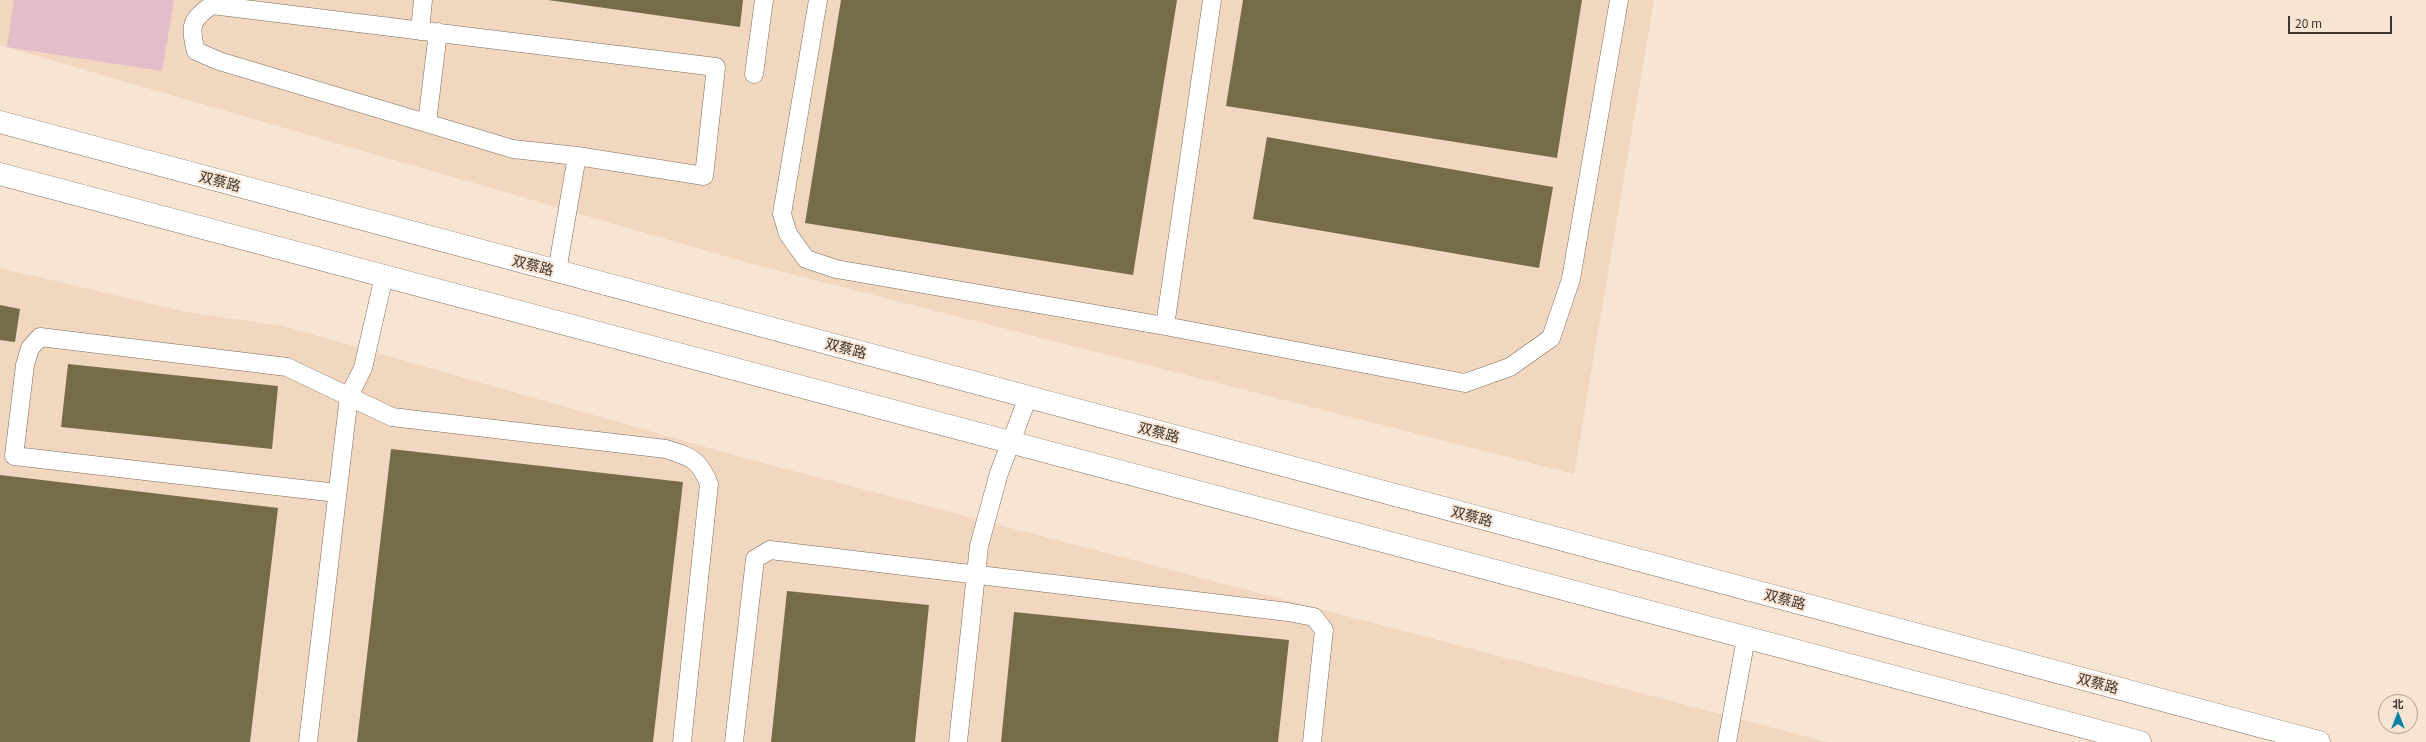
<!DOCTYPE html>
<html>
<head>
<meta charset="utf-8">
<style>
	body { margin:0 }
	#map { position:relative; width:2426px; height:742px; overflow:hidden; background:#f8e4d3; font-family:Georgia,"Noto Sans SC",serif }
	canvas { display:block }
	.north { position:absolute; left:2378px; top:694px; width:40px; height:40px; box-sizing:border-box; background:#f8e4d3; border:1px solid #ae9e91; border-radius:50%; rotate:0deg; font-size:11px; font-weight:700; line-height:16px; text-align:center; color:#3e362f }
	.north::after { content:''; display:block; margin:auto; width:14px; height:18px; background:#0081a5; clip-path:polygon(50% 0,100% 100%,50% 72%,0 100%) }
	.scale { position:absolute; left:2288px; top:16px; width:104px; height:18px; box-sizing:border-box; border:2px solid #3e362f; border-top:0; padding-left:5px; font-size:12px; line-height:14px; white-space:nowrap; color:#3e362f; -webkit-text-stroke:3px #f8e4d3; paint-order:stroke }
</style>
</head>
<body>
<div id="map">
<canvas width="2426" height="742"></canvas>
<div class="north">北</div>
<div class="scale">20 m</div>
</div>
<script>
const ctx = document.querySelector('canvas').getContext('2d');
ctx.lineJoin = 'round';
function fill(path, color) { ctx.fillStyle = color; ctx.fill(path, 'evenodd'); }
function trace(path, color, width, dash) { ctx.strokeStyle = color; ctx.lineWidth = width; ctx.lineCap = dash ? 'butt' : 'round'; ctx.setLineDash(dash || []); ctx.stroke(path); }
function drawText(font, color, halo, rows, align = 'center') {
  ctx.font = font + ' Georgia,"Noto Sans SC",serif'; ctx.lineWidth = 4; ctx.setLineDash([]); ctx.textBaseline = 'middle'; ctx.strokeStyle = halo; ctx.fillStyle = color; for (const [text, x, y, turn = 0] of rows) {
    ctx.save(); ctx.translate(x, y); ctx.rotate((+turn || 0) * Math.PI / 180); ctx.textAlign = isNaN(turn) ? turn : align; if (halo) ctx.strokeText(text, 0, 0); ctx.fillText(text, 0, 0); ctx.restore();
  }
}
const built = new Path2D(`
	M 0,0 L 1654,0 L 1574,474 L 752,264 L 6,47 L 0,45 Z
	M 0,268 L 186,312 L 283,326 L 740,457 L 1827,742 L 0,742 Z`);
const green = new Path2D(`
	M 14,0 L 174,0 L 162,71 L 7,47 Z`);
const building = new Path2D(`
	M 548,0 L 743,0 L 740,27 Z
	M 841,0 L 1177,0 L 1133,275 L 805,223 Z
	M 1243,0 L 1582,0 L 1557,158 L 1226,106 Z
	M 1267,137 L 1553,187 L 1539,268 L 1253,219 Z
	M 0,305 L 20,309 L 15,342 L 0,340 Z
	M 68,364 L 278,386 L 272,449 L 61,427 Z
	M 391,449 L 683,482 L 653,742 L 357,742 Z
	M 0,475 L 278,508 L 250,742 L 0,742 Z
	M 787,591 L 929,605 L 915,742 L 771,742 Z
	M 1014,612 L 1289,640 L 1278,742 L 1001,742 Z`);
const service = new Path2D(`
	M 818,0 L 782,214 L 788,234 L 806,259 L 836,269 L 1165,326
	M 1212,0 L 1165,326 L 1465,383 L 1510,367 L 1551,338 L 1571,279 L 1619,0
	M 420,31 L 423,0
	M 754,74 L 764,0
	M 427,123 L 438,32
	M 557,271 L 577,156 L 704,176 L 716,67 L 212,5 C 191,19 189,26 196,51 L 219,61 L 513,149 L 577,156
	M 337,493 L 14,456 L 25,365 L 30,348 L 40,337 L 287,367 L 392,417 L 666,449 C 691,457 699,459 709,484 L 682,742
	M 308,742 L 349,396 L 363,368 L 384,276
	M 734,742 L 755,559 L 770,550 L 1288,612 L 1314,617 L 1324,630 L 1312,742
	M 958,742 L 979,546 L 999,473 L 1028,397
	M 1727,742 L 1746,638`);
const tertiary = new Path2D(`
	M 0,122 L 2319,742
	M 0,174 L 2140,742`);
const streetNames = [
	["双蔡路",220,181,15],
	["双蔡路",533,265,15],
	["双蔡路",846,348,15],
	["双蔡路",1159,432,15],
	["双蔡路",1472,516,15],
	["双蔡路",1785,599,15],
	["双蔡路",2098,683,15]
];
fill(built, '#f1d7c0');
fill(green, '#e1bec9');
fill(building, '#766c49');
trace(service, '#7d6b5c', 19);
trace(tertiary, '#7d6b5c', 23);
trace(service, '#fff', 18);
trace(tertiary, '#fff', 22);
drawText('14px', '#3e362f', '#f8e4d3', streetNames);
</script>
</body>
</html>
